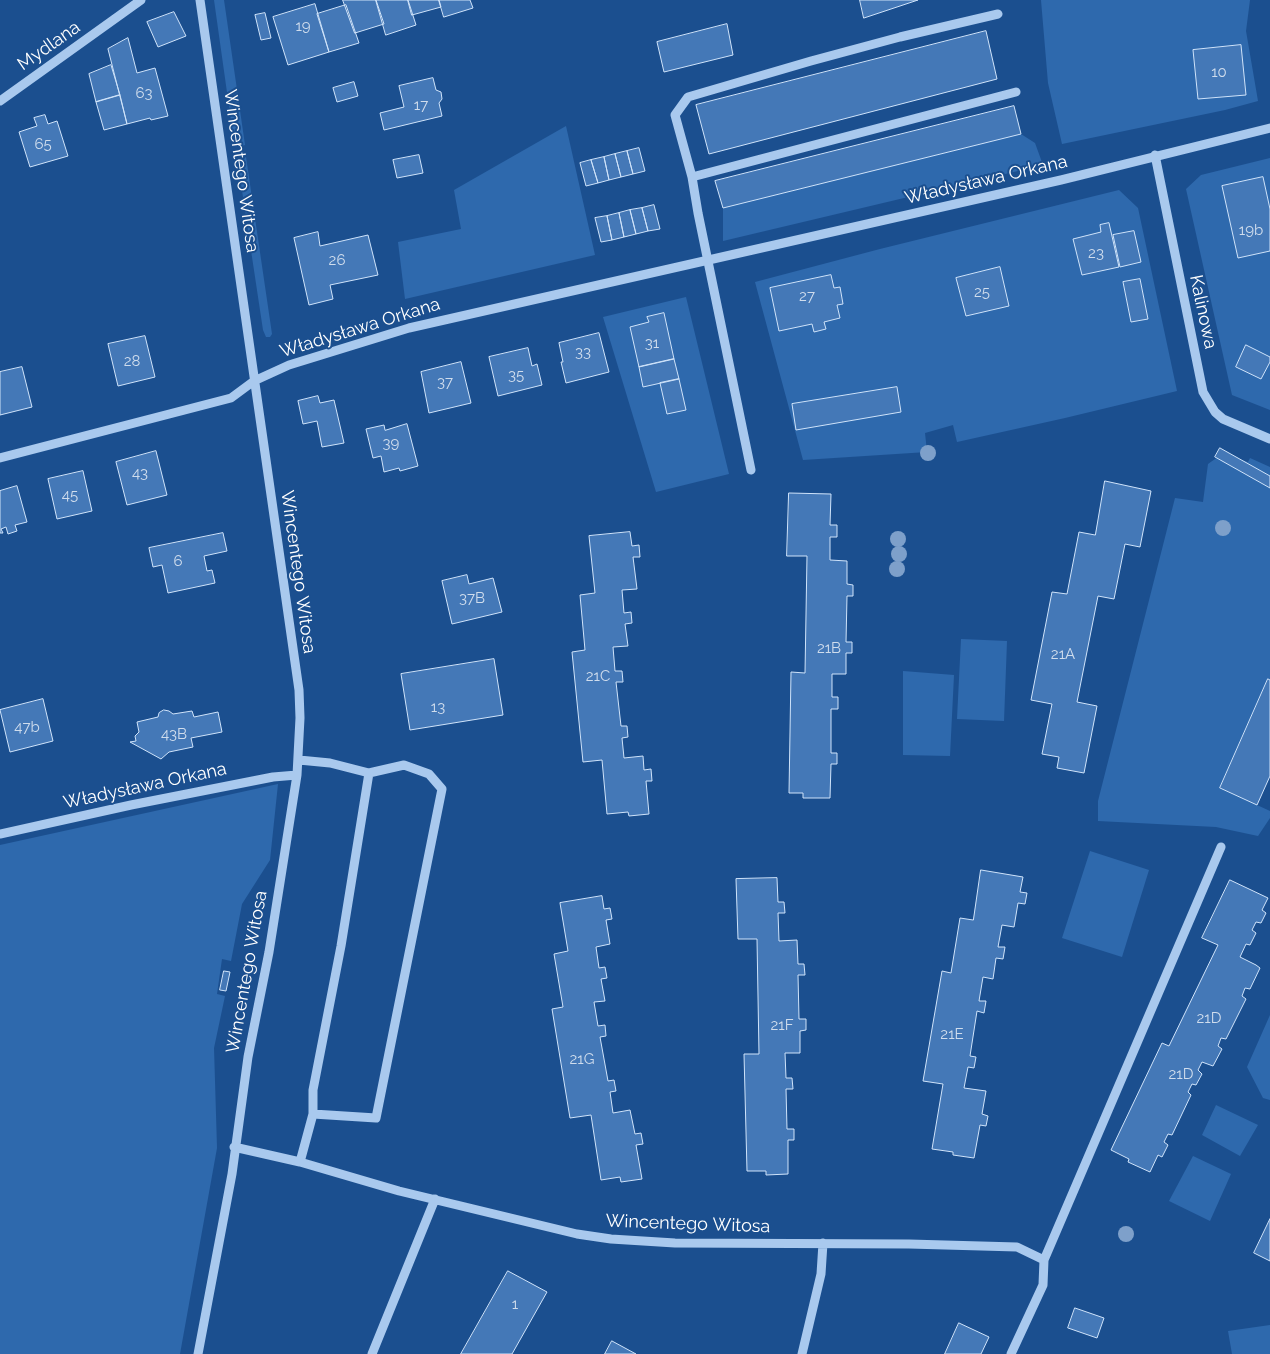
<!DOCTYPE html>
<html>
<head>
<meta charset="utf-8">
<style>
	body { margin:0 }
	canvas { display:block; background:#1b4f8f }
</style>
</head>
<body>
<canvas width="1270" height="1354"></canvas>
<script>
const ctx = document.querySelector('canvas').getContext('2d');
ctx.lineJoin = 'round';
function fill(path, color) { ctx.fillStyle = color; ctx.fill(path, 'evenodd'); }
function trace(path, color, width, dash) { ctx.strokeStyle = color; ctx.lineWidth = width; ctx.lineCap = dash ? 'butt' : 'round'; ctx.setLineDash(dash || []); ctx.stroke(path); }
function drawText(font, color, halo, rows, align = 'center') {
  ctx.font = font + ' Raleway,sans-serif'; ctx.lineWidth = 4; ctx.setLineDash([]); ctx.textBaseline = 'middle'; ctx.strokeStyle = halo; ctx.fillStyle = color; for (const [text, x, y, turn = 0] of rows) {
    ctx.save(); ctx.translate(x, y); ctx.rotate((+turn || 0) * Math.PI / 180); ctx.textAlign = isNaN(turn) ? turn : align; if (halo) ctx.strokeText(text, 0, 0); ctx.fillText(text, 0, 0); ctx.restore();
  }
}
const green = new Path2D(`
	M 214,0 L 224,0 L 245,145 L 241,146 L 234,142 Z
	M 1041,0 L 1250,0 L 1246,31 L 1258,101 L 1225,110 L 1062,144 L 1048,83 Z
	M 566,126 L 595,255 L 405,299 L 398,242 L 461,229 L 454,190 Z
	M 1021,134 L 1035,143 L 1043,165 L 723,241 L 723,208 Z
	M 246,157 L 272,334 L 270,337 L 266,337 L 263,330 L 238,164 Z
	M 1270,158 L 1270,410 L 1232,395 L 1186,189 L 1201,175 Z
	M 1119,190 L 1138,208 L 1177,391 L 1065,418 L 957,442 L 953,425 L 925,433 L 927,452 L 803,460 L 755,282 L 880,249 Z
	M 686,297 L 729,474 L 656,492 L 603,317 Z
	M 1222,454 L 1248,462 L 1250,458 L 1270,467 L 1270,679 L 1268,679 L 1220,788 L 1270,811 L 1270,818 L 1258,836 L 1216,827 L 1098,821 L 1098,801 L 1175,498 L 1203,502 L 1208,464 Z
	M 961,639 L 1007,641 L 1004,721 L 957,719 Z
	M 903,671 L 954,675 L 950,756 L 903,755 Z
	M 278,784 L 270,860 L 242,904 L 231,961 L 222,959 L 217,994 L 225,996 L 214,1048 L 217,1148 L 180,1354 L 0,1354 L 0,845 Z
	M 1090,851 L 1149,870 L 1122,957 L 1062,938 Z
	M 1270,1015 L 1270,1100 L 1263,1098 L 1247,1067 Z
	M 1216,1105 L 1258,1125 L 1240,1156 L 1202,1135 Z
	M 1193,1156 L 1231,1174 L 1210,1221 L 1169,1201 Z
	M 1270,1325 L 1270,1354 L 1232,1354 L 1228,1331 Z`);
const building = new Path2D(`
	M 343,0 L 376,0 L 384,24 L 355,33 Z
	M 376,0 L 408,0 L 416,25 L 386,35 Z
	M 408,0 L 439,0 L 441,7 L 412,15 Z
	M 439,0 L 470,0 L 473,8 L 444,17 Z
	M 860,0 L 918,0 L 864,18 Z
	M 315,4 L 329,52 L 288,65 L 273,17 Z
	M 346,5 L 359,43 L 329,52 L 317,14 Z
	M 174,12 L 186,36 L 158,47 L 147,22 Z
	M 265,13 L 271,38 L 261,40 L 255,15 Z
	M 727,24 L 733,55 L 664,72 L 657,42 Z
	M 986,31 L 997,79 L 709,154 L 696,105 Z
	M 128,38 L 137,73 L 155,68 L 168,116 L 151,120 L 150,118 L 127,124 L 108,49 Z
	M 1241,45 L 1246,95 L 1198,99 L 1193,50 Z
	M 111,65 L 120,95 L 96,102 L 89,74 Z
	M 433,78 L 436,90 L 441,92 L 442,99 L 439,103 L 442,116 L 384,130 L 380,113 L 404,107 L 399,86 Z
	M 354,82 L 358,96 L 337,102 L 333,88 Z
	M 120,95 L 127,124 L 104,130 L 96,102 Z
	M 1014,106 L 1021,134 L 723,208 L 715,181 Z
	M 45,115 L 48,124 L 57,121 L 68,156 L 30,167 L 19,132 L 37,126 L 34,118 Z
	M 639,148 L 645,171 L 633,174 L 627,151 Z
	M 627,151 L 633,174 L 621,177 L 615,154 Z
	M 615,154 L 621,177 L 609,180 L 604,157 Z
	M 419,155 L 423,173 L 397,178 L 393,160 Z
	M 604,157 L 609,180 L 598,183 L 591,160 Z
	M 591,160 L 598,183 L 586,186 L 580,163 Z
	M 1263,177 L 1270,209 L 1270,251 L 1238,258 L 1222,186 Z
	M 654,205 L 660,229 L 648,231 L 642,208 Z
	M 642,208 L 648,231 L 636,234 L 630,210 Z
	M 630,210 L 636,234 L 624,237 L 619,213 Z
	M 619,213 L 624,237 L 612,240 L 607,216 Z
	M 607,216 L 612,240 L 601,242 L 595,218 Z
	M 1109,223 L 1119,267 L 1082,275 L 1073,239 L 1101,232 L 1100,225 Z
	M 1134,231 L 1141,262 L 1120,267 L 1113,235 Z
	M 318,232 L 320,246 L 368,235 L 378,275 L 330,285 L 333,299 L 309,305 L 294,238 Z
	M 1000,267 L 1009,306 L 966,316 L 956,278 Z
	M 831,275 L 834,288 L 840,287 L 843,304 L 837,305 L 840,318 L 824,322 L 826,329 L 814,332 L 812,324 L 779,331 L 770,288 Z
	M 1140,279 L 1148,319 L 1131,322 L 1123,282 Z
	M 664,313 L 674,359 L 639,367 L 630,327 L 649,322 L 647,317 Z
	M 599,333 L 609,372 L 566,383 L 561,362 L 563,362 L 559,343 Z
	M 145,336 L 155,377 L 118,386 L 108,344 Z
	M 1246,345 L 1270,357 L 1270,362 L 1261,379 L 1236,367 Z
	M 528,348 L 532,366 L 537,364 L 542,385 L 498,396 L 489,357 Z
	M 674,359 L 679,379 L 643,387 L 639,367 Z
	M 461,362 L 471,403 L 429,413 L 421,372 Z
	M 22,367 L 32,407 L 0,415 L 0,372 Z
	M 679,379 L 686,410 L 667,414 L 660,383 Z
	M 897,387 L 901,412 L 796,430 L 792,404 Z
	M 318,396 L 320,403 L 334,400 L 344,443 L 322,447 L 317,421 L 303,424 L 298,401 Z
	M 407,424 L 418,466 L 400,471 L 399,468 L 384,472 L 381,456 L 373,458 L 366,429 L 384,425 L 385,430 Z
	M 1220,448 L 1270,476 L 1270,488 L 1215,457 Z
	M 156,451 L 167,495 L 127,505 L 116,462 Z
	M 83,471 L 92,511 L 57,519 L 48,479 Z
	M 1105,481 L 1151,491 L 1140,547 L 1125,544 L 1114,599 L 1098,596 L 1077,702 L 1097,706 L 1084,773 L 1057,768 L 1059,757 L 1042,754 L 1052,704 L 1031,700 L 1052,592 L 1067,594 L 1079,532 L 1095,535 Z
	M 17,486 L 27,522 L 15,525 L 17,531 L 8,534 L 6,527 L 1,529 L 3,533 L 0,533 L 0,491 Z
	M 789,493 L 831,494 L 830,525 L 837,525 L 837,537 L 830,537 L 830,560 L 847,561 L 847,584 L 853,585 L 853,596 L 847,596 L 846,642 L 852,642 L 852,653 L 846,653 L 846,674 L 832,674 L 832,697 L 838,697 L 838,709 L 831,709 L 831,753 L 837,753 L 837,764 L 831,764 L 830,798 L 803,798 L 803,793 L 789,793 L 791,672 L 805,673 L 807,556 L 787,556 Z
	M 630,532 L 632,546 L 639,545 L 640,557 L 633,557 L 637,589 L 622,590 L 624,613 L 631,612 L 632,623 L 625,624 L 628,646 L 613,647 L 615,671 L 622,671 L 623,682 L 616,682 L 621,726 L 627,726 L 628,737 L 622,738 L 624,758 L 643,756 L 644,770 L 651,769 L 652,781 L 646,781 L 649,814 L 629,816 L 628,812 L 607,814 L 602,760 L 583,762 L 572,652 L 585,650 L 580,595 L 595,593 L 589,536 Z
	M 223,533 L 227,551 L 204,556 L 207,571 L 212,570 L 215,583 L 168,593 L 162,565 L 153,567 L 149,548 Z
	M 467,575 L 469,584 L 493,578 L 502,612 L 452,624 L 442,581 Z
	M 494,659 L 503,715 L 410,730 L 401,674 Z
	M 1268,679 L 1270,680 L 1270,776 L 1257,805 L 1220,788 Z
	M 43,699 L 53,741 L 10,752 L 0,710 Z
	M 164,710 L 169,711 L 173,714 L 192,711 L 194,717 L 218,712 L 222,732 L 191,738 L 193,747 L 169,752 L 161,759 L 130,742 L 136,741 L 135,736 L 139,732 L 137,722 L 158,717 L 159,713 Z
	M 981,870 L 1023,877 L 1020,892 L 1027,893 L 1025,904 L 1018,903 L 1014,927 L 1002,925 L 998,947 L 1005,947 L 1003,959 L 996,958 L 993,979 L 983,977 L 979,1001 L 986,1001 L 984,1013 L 977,1011 L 970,1056 L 976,1057 L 974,1068 L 968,1067 L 964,1088 L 986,1091 L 982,1114 L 988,1116 L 986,1126 L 980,1125 L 974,1158 L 953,1155 L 953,1152 L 932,1149 L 943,1084 L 923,1081 L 942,971 L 951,973 L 960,918 L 973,920 Z
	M 777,878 L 778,902 L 784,902 L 785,913 L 778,913 L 779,941 L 797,940 L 798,964 L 804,964 L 805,975 L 798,975 L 799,1019 L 806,1019 L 806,1030 L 800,1031 L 800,1053 L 785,1053 L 786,1078 L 792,1078 L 793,1089 L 786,1089 L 787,1129 L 794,1129 L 794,1140 L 788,1140 L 788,1174 L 766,1175 L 766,1171 L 747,1171 L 744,1054 L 759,1054 L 757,939 L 738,939 L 736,879 Z
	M 1230,880 L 1268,898 L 1262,910 L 1266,913 L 1261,923 L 1256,922 L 1252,930 L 1256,933 L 1250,945 L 1246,944 L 1240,957 L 1256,965 L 1260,968 L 1250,989 L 1245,988 L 1242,996 L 1246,999 L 1226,1039 L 1221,1038 L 1218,1046 L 1222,1049 L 1213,1066 L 1202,1062 L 1198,1070 L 1202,1074 L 1196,1085 L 1192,1084 L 1188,1092 L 1191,1095 L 1172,1135 L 1168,1134 L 1164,1142 L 1168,1145 L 1162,1157 L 1158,1155 L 1150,1172 L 1128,1162 L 1129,1159 L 1111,1150 L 1162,1043 L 1169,1046 L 1218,945 L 1202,938 Z
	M 602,896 L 604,909 L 610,908 L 612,919 L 606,920 L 610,944 L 596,947 L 599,968 L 605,967 L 607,978 L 601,979 L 605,1001 L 594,1002 L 598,1026 L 605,1025 L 606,1036 L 600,1037 L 608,1081 L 614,1080 L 616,1091 L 610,1092 L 613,1113 L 630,1110 L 635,1134 L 641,1133 L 643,1144 L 636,1145 L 642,1179 L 621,1182 L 620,1177 L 601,1180 L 591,1115 L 570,1118 L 552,1009 L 563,1007 L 554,954 L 568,951 L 560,903 Z
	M 224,971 L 230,972 L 226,991 L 220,990 Z
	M 1270,1219 L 1270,1261 L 1254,1253 Z
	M 508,1271 L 547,1292 L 512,1354 L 461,1354 Z
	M 1075,1308 L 1104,1318 L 1097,1338 L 1068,1328 Z
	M 959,1323 L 989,1337 L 981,1354 L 945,1354 Z
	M 612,1341 L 636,1354 L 605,1354 Z`);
const minor = new Path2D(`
	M 0,101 L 141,0
	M 1155,155 L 1203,392 L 1215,412 L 1223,419 L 1270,439
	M 692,177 L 1016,92
	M 0,458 L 231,398 L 254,381 L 289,365 L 409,328 L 1061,180 L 1270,128
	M 751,470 L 698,213 L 692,177 L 675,115 L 688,97 L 811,61 L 900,37 L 998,14
	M 299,760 L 330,763 L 369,773 L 341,946 L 313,1090 L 313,1114 L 300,1162
	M 0,834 L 131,805 L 273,777 L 297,775
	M 313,1114 L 376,1118 L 442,789 L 429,774 L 404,765 L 369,773
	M 234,1147 L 300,1162 L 399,1191 L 577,1234 L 611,1239 L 675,1243 L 909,1244 L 1017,1247 L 1044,1260 L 1043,1285 L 1011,1354
	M 1044,1260 L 1221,847
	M 198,1354 L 232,1174 L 248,1057 L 269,952 L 297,775 L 300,718 L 299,690 L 200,0
	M 372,1354 L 435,1199
	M 802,1354 L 821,1274 L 823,1243`);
const trees = [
	[928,453],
	[1223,528],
	[898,539],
	[899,554],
	[897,569],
	[1126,1234]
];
const numberNames = [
	["19",303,26],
	["10",1219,72],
	["63",144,93],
	["17",421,105],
	["65",43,144],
	["19b",1251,230],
	["23",1096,253],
	["26",337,260],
	["25",982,292],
	["27",807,296],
	["31",652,343],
	["33",583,352],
	["28",132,361],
	["35",516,375],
	["37",445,382],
	["39",391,443],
	["43",140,473],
	["45",70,495],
	["6",178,561],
	["37B",472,598],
	["21B",829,648],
	["21A",1063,654],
	["21C",598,676],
	["13",438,707],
	["47b",27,727],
	["43B",174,734],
	["21D",1209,1018],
	["21F",782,1025],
	["21E",952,1034],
	["21G",582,1059],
	["21D",1181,1074],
	["1",515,1304]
];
const streetNames = [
	["Mydlana",49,46,-35],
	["Wincentego Witosa",241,171,82],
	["Władysława Orkana",986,180,-13],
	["Kalinowa",1203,312,78],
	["Władysława Orkana",360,328,-17],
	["Wincentego Witosa",298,572,82],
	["Władysława Orkana",145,786,-12],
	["Wincentego Witosa",247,972,-80],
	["Wincentego Witosa",688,1224,2]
];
fill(green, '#2e69ad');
fill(building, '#4478b7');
trace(building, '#cfe3fa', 1);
trace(minor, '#a9c9ee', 9);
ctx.fillStyle = '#7ea0ca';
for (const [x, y] of trees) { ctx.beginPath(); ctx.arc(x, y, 8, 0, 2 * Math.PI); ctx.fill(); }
drawText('15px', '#d0dded', null, numberNames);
drawText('18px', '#fff', '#1b4f8f', streetNames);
</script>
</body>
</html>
